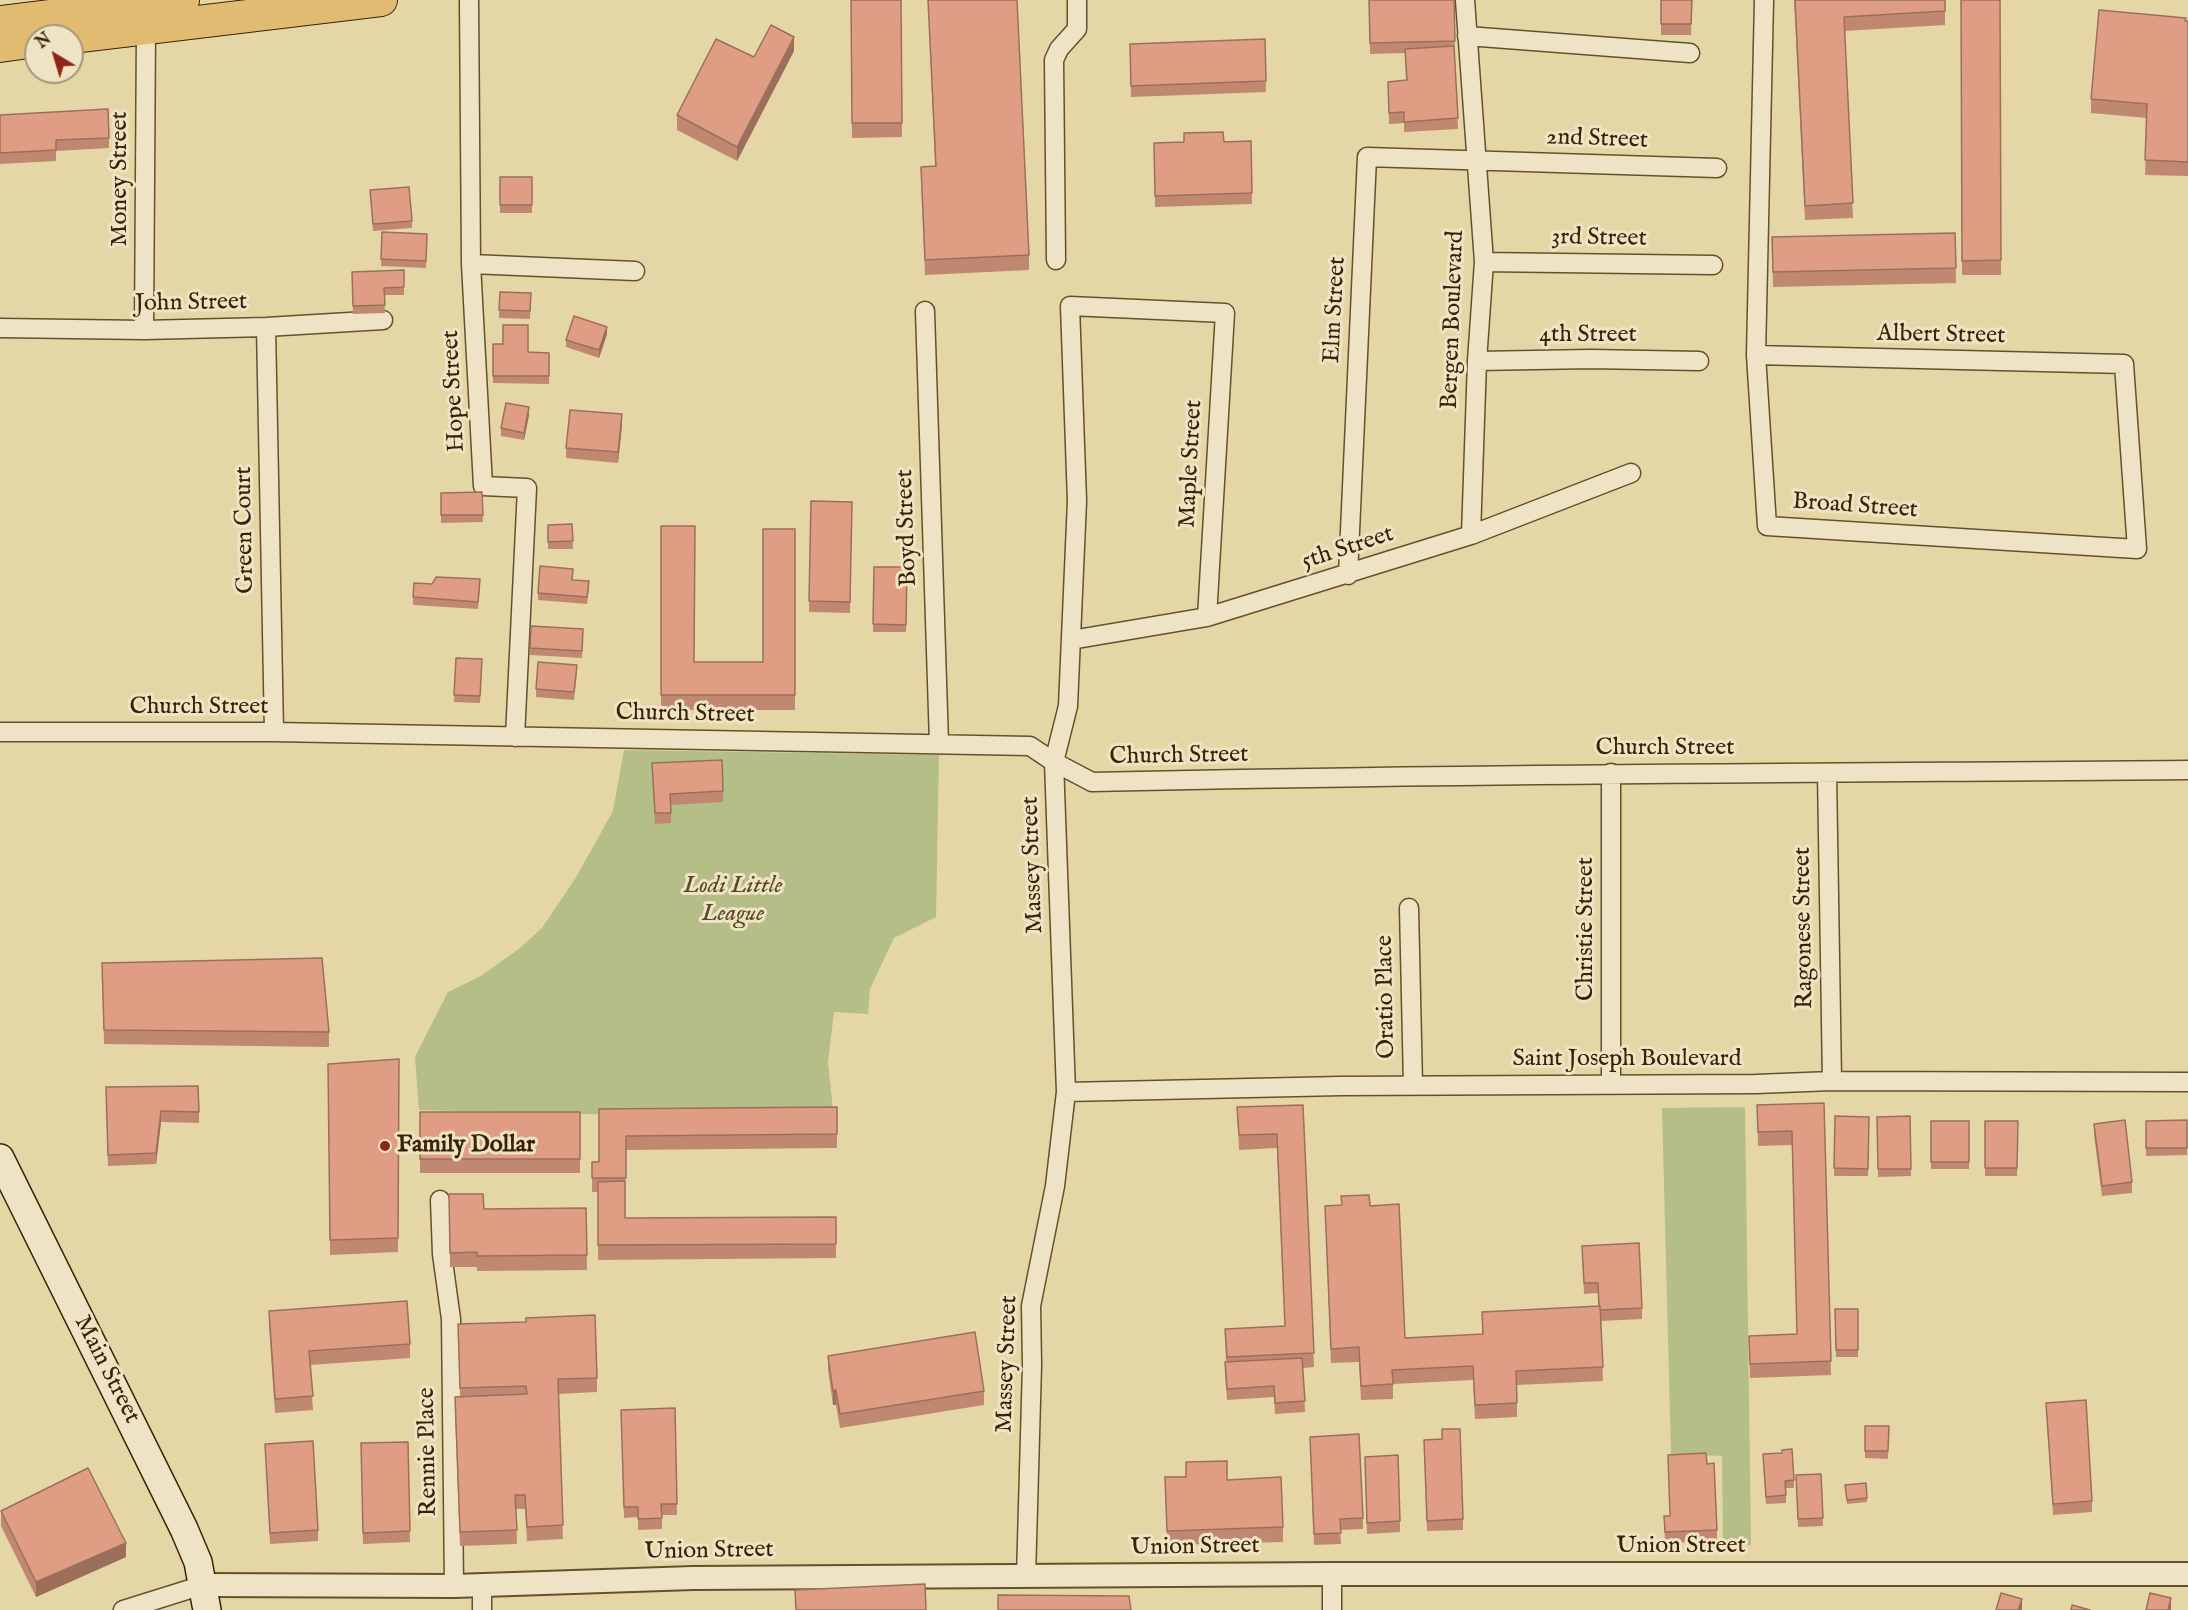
<!DOCTYPE html>
<html>
<head>
<meta charset="utf-8">
<style>
	body { margin:0 }
	#map { position:relative; width:2188px; height:1610px; overflow:hidden; background:#e5d6a6; font-family:"IM FELL English",serif }
	canvas { display:block }
	.north { position:absolute; left:24px; top:24px; width:60px; height:60px; box-sizing:border-box; background:#eee4c5; border:2px solid #a69778; border-radius:50%; rotate:322deg; font-size:16px; font-weight:700; line-height:24px; text-align:center; color:#3a2304 }
	.north::after { content:''; display:block; margin:auto; width:21px; height:27px; background:#8f2418; clip-path:polygon(50% 0,100% 100%,50% 72%,0 100%) }
</style>
</head>
<body>
<div id="map">
<canvas width="2188" height="1610"></canvas>
<div class="north">N</div>
</div>
<script>
const ctx = document.querySelector('canvas').getContext('2d');
ctx.lineJoin = 'round';
function fill(path, color) { ctx.fillStyle = color; ctx.fill(path, 'evenodd'); }
function trace(path, color, width, dash) { ctx.strokeStyle = color; ctx.lineWidth = width; ctx.lineCap = dash ? 'butt' : 'round'; ctx.setLineDash(dash || []); ctx.stroke(path); }
function drawText(font, color, halo, rows, align = 'center') {
  ctx.font = font + ' "IM FELL English",serif'; ctx.lineWidth = 6; ctx.setLineDash([]); ctx.textBaseline = 'middle'; ctx.strokeStyle = halo; ctx.fillStyle = color; for (const [text, x, y, turn = 0] of rows) {
    ctx.save(); ctx.translate(x, y); ctx.rotate((+turn || 0) * Math.PI / 180); ctx.textAlign = isNaN(turn) ? turn : align; if (halo) ctx.strokeText(text, 0, 0); ctx.fillText(text, 0, 0); ctx.restore();
  }
}
const green = new Path2D(`
	M 624,750 L 939,755 L 936,917 L 894,938 L 870,989 L 868,1014 L 834,1012 L 828,1062 L 834,1120 L 419,1110 L 415,1057 L 448,992 L 481,976 L 520,948 L 542,928 L 575,879 L 613,811 Z
	M 1745,1107 L 1751,1545 L 1723,1546 L 1722,1456 L 1671,1454 L 1662,1108 Z`);
const minor = new Path2D(`
	M 469,0 L 471,264 L 483,486 L 527,488 L 515,737
	M 1465,0 L 1484,262 L 1477,361 L 1471,535
	M 1467,36 L 1690,53
	M 1056,260 L 1054,60 L 1059,49 L 1077,29 L 1077,0
	M 1484,262 L 1713,265
	M 471,264 L 635,271
	M 925,311 L 939,743
	M 266,327 L 274,732
	M 0,328 L 144,330 L 266,327 L 383,320
	M 144,330 L 146,28
	M 1756,355 L 2124,364 L 2137,549 L 1767,526 L 1756,355 L 1764,0
	M 1477,361 L 1591,359 L 1699,361
	M 1348,575 L 1367,157 L 1717,168
	M 1071,640 L 1207,617 L 1471,535 L 1631,473
	M 0,732 L 274,732 L 1030,746 L 1054,762 L 1092,782 C 1458,774 1823,773 2188,770
	M 1611,773 L 1611,1084
	M 1827,773 L 1832,1081
	M 1409,908 L 1413,1085
	M 1066,1092 L 1341,1086 L 1756,1084 L 1832,1081 L 2188,1082
	M 440,1200 L 442,1254 L 451,1319 L 454,1586
	M 1332,1574 L 1332,1610
	M 1026,1577 L 1032,1365 L 1031,1306 L 1055,1186 L 1066,1092 L 1054,762 L 1068,706 L 1077,501 L 1070,306 L 1225,313 L 1207,617
	M 123,1610 L 203,1585
	M 482,1610 L 482,1584`);
const tertiary = new Path2D(`
	M 203,1585 L 454,1586 L 693,1578 L 1332,1574 L 2188,1574`);
const secondary = new Path2D(`
	M 0,1158 L 184,1529 L 198,1562 L 207,1610`);
const trunk = new Path2D(`
	M 0,22 L 183,0
	M 72,37 L 381,0
	M 0,46 L 36,41`);
const wall = new Path2D(`
	M 851,0 L 901,0 L 902,137 L 852,138 Z
	M 928,0 L 1029,255 L 1029,270 L 925,275 L 921,167 L 935,166 Z
	M 1369,0 L 1455,41 L 1454,52 L 1458,129 L 1404,132 L 1404,123 L 1389,124 L 1388,82 L 1406,80 L 1405,53 L 1370,54 Z
	M 1661,0 L 1692,0 L 1691,35 L 1661,35 Z
	M 1794,0 L 1945,0 L 1945,25 L 1844,31 L 1853,218 L 1805,220 Z
	M 1961,0 L 2000,0 L 2001,275 L 1962,275 Z
	M 2186,21 L 2188,21 L 2188,176 L 2145,175 L 2147,118 L 2091,113 L 2091,99 Z
	M 1265,39 L 1266,92 L 1131,97 L 1130,55 Z
	M 794,51 L 737,161 L 677,130 L 677,115 L 754,57 Z
	M 0,115 L 109,138 L 109,148 L 56,151 L 56,161 L 0,164 Z
	M 1251,141 L 1252,204 L 1155,207 L 1154,143 Z
	M 500,177 L 532,177 L 532,213 L 500,213 Z
	M 370,190 L 412,221 L 412,228 L 373,231 Z
	M 382,232 L 427,234 L 426,268 L 381,266 Z
	M 1955,233 L 1956,283 L 1773,287 L 1772,237 Z
	M 404,270 L 404,295 L 384,295 L 385,313 L 353,314 L 352,272 Z
	M 500,292 L 531,293 L 530,319 L 499,318 Z
	M 607,334 L 599,358 L 566,347 L 566,340 Z
	M 493,344 L 528,352 L 549,353 L 549,384 L 493,383 Z
	M 529,415 L 524,440 L 501,436 L 501,428 Z
	M 622,425 L 618,463 L 566,458 L 566,448 Z
	M 482,492 L 483,522 L 441,523 L 441,493 Z
	M 811,501 L 852,502 L 850,613 L 809,612 Z
	M 572,524 L 573,549 L 548,549 L 548,525 Z
	M 661,526 L 694,662 L 763,662 L 795,529 L 795,710 L 661,710 Z
	M 874,567 L 907,567 L 906,632 L 873,632 Z
	M 573,580 L 589,589 L 587,604 L 538,600 L 538,593 Z
	M 480,587 L 478,609 L 413,605 L 413,597 Z
	M 531,626 L 583,629 L 582,658 L 530,655 Z
	M 456,658 L 482,666 L 480,703 L 454,702 Z
	M 577,672 L 574,700 L 536,697 L 536,689 Z
	M 652,763 L 723,791 L 723,802 L 671,805 L 671,823 L 655,824 Z
	M 102,963 L 329,1032 L 329,1047 L 104,1044 Z
	M 399,1059 L 398,1252 L 330,1255 L 328,1064 Z
	M 106,1097 L 199,1112 L 199,1123 L 161,1122 L 156,1164 L 108,1166 Z
	M 1824,1103 L 1831,1375 L 1750,1378 L 1749,1336 L 1797,1334 L 1792,1145 L 1758,1146 L 1757,1105 Z
	M 1303,1105 L 1314,1367 L 1303,1368 L 1305,1412 L 1275,1414 L 1274,1397 L 1227,1400 L 1225,1373 L 1225,1362 L 1226,1362 L 1225,1329 L 1285,1326 L 1277,1148 L 1239,1150 L 1237,1107 Z
	M 837,1107 L 837,1148 L 626,1150 L 625,1192 L 625,1218 L 836,1217 L 836,1258 L 598,1260 L 598,1192 L 592,1192 L 592,1162 L 599,1162 L 599,1109 Z
	M 420,1112 L 580,1112 L 580,1173 L 420,1173 Z
	M 1835,1116 L 1869,1117 L 1868,1176 L 1834,1176 Z
	M 1910,1116 L 1911,1176 L 1878,1177 L 1877,1117 Z
	M 2187,1120 L 2187,1155 L 2146,1156 L 2146,1121 Z
	M 1931,1121 L 1969,1121 L 1969,1169 L 1931,1169 Z
	M 1985,1121 L 2018,1121 L 2017,1176 L 1985,1176 Z
	M 2094,1124 L 2132,1182 L 2132,1193 L 2102,1196 L 2094,1135 Z
	M 449,1194 L 484,1209 L 586,1208 L 587,1270 L 477,1271 L 477,1267 L 450,1267 Z
	M 1325,1206 L 1370,1206 L 1405,1338 L 1482,1334 L 1482,1312 L 1598,1306 L 1598,1293 L 1584,1294 L 1582,1246 L 1642,1308 L 1642,1319 L 1601,1321 L 1603,1381 L 1517,1385 L 1517,1417 L 1475,1419 L 1473,1380 L 1393,1384 L 1393,1399 L 1361,1400 L 1359,1362 L 1331,1363 Z
	M 1835,1309 L 1858,1309 L 1858,1357 L 1836,1357 Z
	M 269,1311 L 410,1344 L 410,1358 L 310,1365 L 313,1410 L 275,1413 L 269,1326 Z
	M 458,1324 L 597,1378 L 597,1392 L 558,1394 L 563,1539 L 527,1541 L 525,1509 L 516,1509 L 517,1544 L 460,1546 L 455,1411 L 455,1397 L 460,1397 Z
	M 828,1356 L 984,1391 L 984,1405 L 840,1428 L 836,1405 L 833,1405 L 828,1370 Z
	M 2046,1403 L 2092,1501 L 2092,1512 L 2053,1515 Z
	M 675,1408 L 677,1515 L 662,1515 L 662,1529 L 638,1530 L 638,1517 L 624,1518 L 621,1410 Z
	M 1865,1426 L 1889,1426 L 1888,1459 L 1865,1458 Z
	M 1310,1437 L 1363,1518 L 1363,1529 L 1340,1530 L 1341,1544 L 1314,1545 Z
	M 1424,1440 L 1463,1519 L 1463,1530 L 1427,1531 Z
	M 408,1442 L 410,1542 L 363,1544 L 361,1443 Z
	M 265,1444 L 318,1530 L 318,1541 L 270,1544 Z
	M 1763,1461 L 1794,1480 L 1794,1488 L 1786,1488 L 1786,1503 L 1766,1504 Z
	M 1707,1464 L 1717,1530 L 1717,1541 L 1665,1543 L 1664,1516 L 1670,1516 Z
	M 1365,1467 L 1400,1521 L 1400,1532 L 1367,1534 Z
	M 1821,1474 L 1823,1526 L 1798,1527 L 1796,1475 Z
	M 1165,1477 L 1227,1480 L 1283,1527 L 1283,1542 L 1167,1545 Z
	M 1845,1485 L 1867,1498 L 1867,1502 L 1847,1504 Z
	M 1,1511 L 126,1557 L 36,1597 L 1,1526 Z`);
const shadedWall = new Path2D(`
	M 794,37 L 794,51 L 737,161 L 737,147 Z
	M 607,327 L 607,334 L 599,358 L 599,350 Z
	M 529,407 L 529,415 L 524,440 L 524,433 Z
	M 622,414 L 622,425 L 618,463 L 618,452 Z
	M 161,1111 L 161,1122 L 156,1164 L 156,1153 Z
	M 836,1390 L 836,1405 L 833,1405 L 833,1391 Z
	M 126,1543 L 126,1557 L 36,1597 L 36,1582 Z
	M 2171,1598 L 2171,1610 L 2168,1610 Z
	M 2022,1599 L 2022,1610 L 2018,1610 Z`);
const building = new Path2D(`
	M 851,0 L 901,0 L 902,123 L 852,123 Z
	M 928,0 L 1017,0 L 1029,255 L 925,260 L 921,167 L 936,166 Z
	M 1369,0 L 1454,0 L 1455,41 L 1370,43 Z
	M 1661,0 L 1692,0 L 1691,24 L 1661,24 Z
	M 1795,0 L 1945,0 L 1945,11 L 1844,17 L 1853,203 L 1805,206 Z
	M 1961,0 L 2000,0 L 2001,260 L 1962,261 Z
	M 2099,10 L 2186,18 L 2185,21 L 2188,21 L 2188,162 L 2145,160 L 2147,104 L 2091,99 Z
	M 771,25 L 794,37 L 737,147 L 677,115 L 716,39 L 754,57 Z
	M 1265,39 L 1266,81 L 1131,86 L 1130,44 Z
	M 1454,46 L 1458,118 L 1404,122 L 1404,112 L 1389,113 L 1388,82 L 1407,80 L 1405,49 Z
	M 108,109 L 109,138 L 56,140 L 56,150 L 0,153 L 0,115 Z
	M 1223,132 L 1224,142 L 1251,141 L 1252,193 L 1155,196 L 1154,143 L 1184,142 L 1184,133 Z
	M 500,177 L 532,177 L 532,205 L 500,205 Z
	M 409,187 L 412,221 L 373,224 L 370,190 Z
	M 382,232 L 427,234 L 426,261 L 381,259 Z
	M 1955,233 L 1956,268 L 1773,272 L 1772,237 Z
	M 404,270 L 404,287 L 384,288 L 385,305 L 353,306 L 352,272 Z
	M 500,292 L 531,293 L 530,311 L 499,310 Z
	M 574,316 L 607,327 L 599,350 L 566,340 Z
	M 503,325 L 528,325 L 528,352 L 549,353 L 549,376 L 493,376 L 493,344 L 503,344 Z
	M 506,403 L 529,407 L 524,433 L 501,428 Z
	M 570,410 L 622,414 L 618,452 L 566,448 Z
	M 482,492 L 483,515 L 441,515 L 441,493 Z
	M 811,501 L 852,502 L 850,602 L 809,601 Z
	M 572,524 L 573,541 L 548,542 L 548,525 Z
	M 661,526 L 695,526 L 694,662 L 763,662 L 763,529 L 795,529 L 795,695 L 661,695 Z
	M 540,566 L 573,569 L 572,580 L 589,581 L 587,597 L 538,593 Z
	M 874,567 L 907,567 L 906,625 L 873,624 Z
	M 436,577 L 480,579 L 478,602 L 413,597 L 414,583 L 432,584 Z
	M 531,626 L 583,629 L 582,651 L 530,648 Z
	M 456,658 L 482,659 L 480,696 L 454,695 Z
	M 538,662 L 577,665 L 574,692 L 536,689 Z
	M 722,760 L 723,791 L 670,794 L 671,813 L 655,813 L 652,763 Z
	M 322,958 L 329,1032 L 104,1030 L 102,963 Z
	M 399,1059 L 398,1238 L 330,1240 L 328,1064 Z
	M 198,1086 L 199,1112 L 161,1111 L 156,1153 L 108,1155 L 106,1087 Z
	M 1824,1103 L 1831,1361 L 1750,1364 L 1749,1336 L 1797,1334 L 1792,1131 L 1758,1132 L 1757,1105 Z
	M 1303,1105 L 1314,1353 L 1227,1357 L 1225,1329 L 1285,1326 L 1277,1134 L 1239,1135 L 1237,1107 Z
	M 837,1107 L 837,1134 L 626,1136 L 626,1178 L 592,1178 L 592,1162 L 599,1162 L 599,1109 Z
	M 420,1112 L 580,1112 L 580,1159 L 420,1159 Z
	M 1835,1116 L 1869,1117 L 1868,1169 L 1834,1168 Z
	M 1910,1116 L 1911,1169 L 1878,1169 L 1877,1117 Z
	M 2125,1120 L 2132,1182 L 2102,1186 L 2094,1124 Z
	M 2187,1120 L 2187,1148 L 2146,1148 L 2146,1121 Z
	M 1931,1121 L 1969,1121 L 1969,1162 L 1931,1162 Z
	M 1985,1121 L 2018,1121 L 2017,1168 L 1985,1168 Z
	M 625,1181 L 625,1218 L 836,1217 L 836,1244 L 598,1245 L 598,1182 Z
	M 449,1194 L 483,1194 L 484,1209 L 586,1208 L 587,1255 L 477,1256 L 477,1252 L 450,1253 Z
	M 1369,1195 L 1370,1206 L 1399,1204 L 1405,1338 L 1483,1334 L 1482,1312 L 1600,1306 L 1603,1367 L 1516,1371 L 1517,1403 L 1475,1405 L 1473,1366 L 1392,1370 L 1393,1384 L 1361,1386 L 1359,1347 L 1331,1349 L 1325,1206 L 1342,1205 L 1341,1196 Z
	M 1639,1243 L 1642,1308 L 1600,1310 L 1600,1306 L 1599,1306 L 1598,1283 L 1584,1283 L 1582,1246 Z
	M 407,1301 L 410,1344 L 309,1351 L 313,1396 L 275,1399 L 269,1311 Z
	M 1835,1309 L 1858,1309 L 1858,1350 L 1836,1350 Z
	M 595,1315 L 597,1378 L 558,1379 L 563,1525 L 527,1527 L 525,1495 L 515,1495 L 517,1530 L 460,1532 L 455,1397 L 527,1394 L 526,1386 L 460,1388 L 458,1324 L 526,1322 L 526,1318 Z
	M 975,1332 L 984,1391 L 840,1414 L 836,1390 L 833,1391 L 828,1356 Z
	M 1302,1358 L 1305,1401 L 1275,1403 L 1274,1386 L 1227,1389 L 1225,1362 Z
	M 2086,1400 L 2092,1501 L 2053,1504 L 2046,1403 Z
	M 675,1408 L 677,1504 L 661,1504 L 662,1518 L 638,1519 L 638,1507 L 624,1507 L 621,1410 Z
	M 1865,1426 L 1889,1426 L 1888,1451 L 1865,1451 Z
	M 1442,1429 L 1460,1429 L 1463,1519 L 1427,1521 L 1424,1440 L 1442,1439 Z
	M 1359,1434 L 1363,1518 L 1340,1519 L 1341,1533 L 1314,1534 L 1310,1437 Z
	M 313,1441 L 318,1530 L 270,1533 L 265,1444 Z
	M 408,1442 L 410,1531 L 363,1533 L 361,1443 Z
	M 1792,1449 L 1794,1480 L 1785,1481 L 1786,1495 L 1766,1497 L 1763,1454 L 1782,1453 L 1782,1450 Z
	M 1706,1453 L 1707,1464 L 1714,1463 L 1717,1530 L 1665,1532 L 1664,1516 L 1670,1516 L 1668,1455 Z
	M 1398,1455 L 1400,1521 L 1367,1523 L 1365,1457 Z
	M 1227,1461 L 1227,1480 L 1281,1477 L 1283,1527 L 1167,1531 L 1165,1477 L 1186,1477 L 1186,1462 Z
	M 88,1468 L 126,1543 L 36,1582 L 1,1511 Z
	M 1821,1474 L 1823,1518 L 1798,1519 L 1796,1475 Z
	M 1866,1483 L 1867,1498 L 1847,1500 L 1845,1485 Z
	M 925,1584 L 926,1610 L 796,1610 L 795,1590 Z
	M 2001,1593 L 2022,1599 L 2018,1610 L 1996,1610 Z
	M 2150,1593 L 2171,1598 L 2168,1610 L 2146,1610 Z
	M 998,1595 L 1129,1596 L 1131,1610 L 998,1610 Z
	M 2072,1605 L 2090,1610 L 2071,1610 Z`);
const markers = [
	[385,1146,6,"#8f2418"]
];
const streetNames = [
	["2nd Street",1597,140,2],
	["Money Street",121,179,-90],
	["3rd Street",1599,239,1],
	["John Street",191,304,-1],
	["Elm Street",1336,310,-87],
	["Bergen Boulevard",1454,320,-88],
	["4th Street",1588,336],
	["Albert Street",1941,336,1],
	["Hope Street",455,391,-93],
	["Maple Street",1192,464,-87],
	["Broad Street",1855,507,4],
	["Boyd Street",908,528,-92],
	["Green Court",246,530,-91],
	["5th Street",1348,549,-18],
	["Church Street",199,708],
	["Church Street",685,715,1],
	["Church Street",1665,749],
	["Church Street",1179,757,-1],
	["Massey Street",1034,865,-92],
	["Ragonese Street",1805,928,-91],
	["Christie Street",1587,929,-90],
	["Oratio Place",1387,997,-91],
	["Saint Joseph Boulevard",1627,1060],
	["Massey Street",1008,1364,-88],
	["Main Street",106,1370,63],
	["Rennie Place",429,1452,-91],
	["Union Street",1681,1547],
	["Union Street",1195,1548,-1],
	["Union Street",709,1552,-1]
];
const parkNames = [
	["Lodi Little",733,887],
	["League",733,915]
];
const poiNames = [
	["Family Dollar",397,1146]
];
fill(green, '#b5be87');
trace(minor, '#65502c', 21);
trace(tertiary, '#65502c', 26);
trace(secondary, '#3a2304', 30);
trace(trunk, '#3a2304', 34);
trace(minor, '#eee4c5', 18);
trace(tertiary, '#eee4c5', 22);
trace(secondary, '#eee4c5', 27);
trace(trunk, '#e2bb73', 32);
fill(wall, '#c08871');
fill(shadedWall, '#9c6f5c');
fill(building, '#df9e83');
trace(building, '#9c6f5c', 1.5);
for (const [x, y, r, color] of markers) { const dot = new Path2D(); dot.arc(x, y, r, 0, 2 * Math.PI); ctx.fillStyle = color; ctx.fill(dot); trace(dot, '#eee4c5', 2); }
drawText('24px', '#3a2304', '#eee4c5', streetNames);
drawText('italic 24px', '#594a25', '#eee4c5', parkNames);
drawText('bold 24px', '#3a2304', '#eee4c5', poiNames, 'left');
</script>
</body>
</html>
